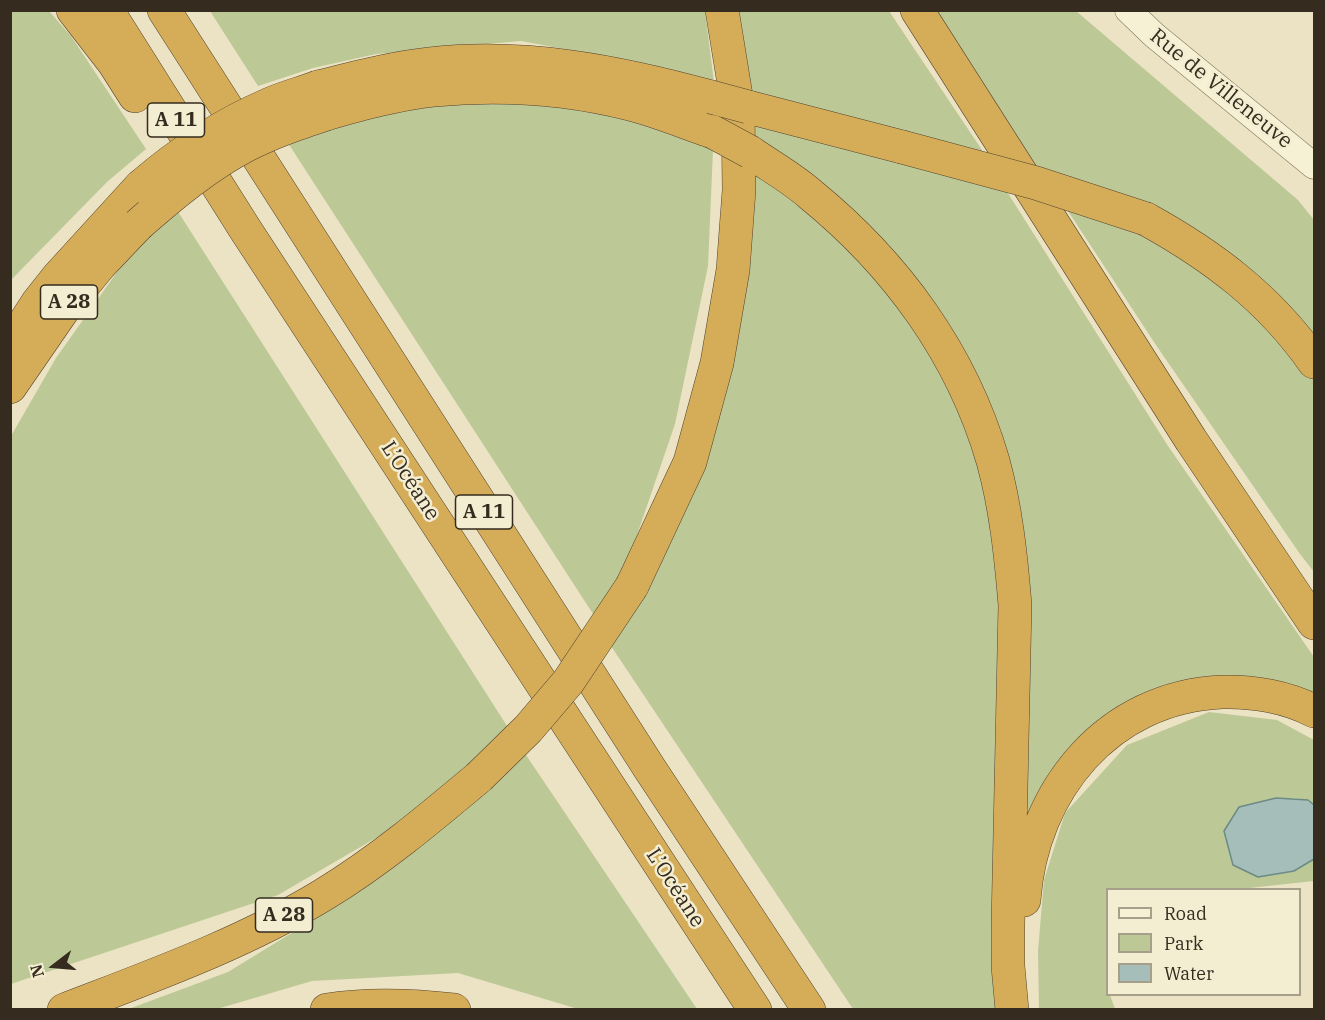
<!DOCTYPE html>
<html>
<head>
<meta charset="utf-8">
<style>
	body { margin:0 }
	#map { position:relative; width:1325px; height:1020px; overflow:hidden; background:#ebe3c3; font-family:"IBM Plex Serif",serif }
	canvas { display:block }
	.frame { position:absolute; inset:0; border:12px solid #352b1e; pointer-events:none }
	.legend { position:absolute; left:1106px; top:888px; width:195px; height:108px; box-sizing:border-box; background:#f3edd2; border:2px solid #a79f8a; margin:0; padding:8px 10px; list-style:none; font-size:18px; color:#352b1e }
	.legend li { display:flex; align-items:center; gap:12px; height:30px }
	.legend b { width:30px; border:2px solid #a79f8a }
	.north { position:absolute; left:24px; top:936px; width:60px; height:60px; -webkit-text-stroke:4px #f3edd2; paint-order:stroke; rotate:254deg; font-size:16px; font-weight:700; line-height:24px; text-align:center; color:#352b1e }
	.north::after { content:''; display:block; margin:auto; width:21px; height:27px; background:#352b1e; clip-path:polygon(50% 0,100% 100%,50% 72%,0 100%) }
</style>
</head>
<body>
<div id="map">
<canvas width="1325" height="1020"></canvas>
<div class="frame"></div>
<ul class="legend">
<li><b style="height:8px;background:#f6f0d5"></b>Road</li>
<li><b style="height:16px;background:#bdc897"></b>Park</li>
<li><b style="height:16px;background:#a5beb9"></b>Water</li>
</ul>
<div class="north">N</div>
</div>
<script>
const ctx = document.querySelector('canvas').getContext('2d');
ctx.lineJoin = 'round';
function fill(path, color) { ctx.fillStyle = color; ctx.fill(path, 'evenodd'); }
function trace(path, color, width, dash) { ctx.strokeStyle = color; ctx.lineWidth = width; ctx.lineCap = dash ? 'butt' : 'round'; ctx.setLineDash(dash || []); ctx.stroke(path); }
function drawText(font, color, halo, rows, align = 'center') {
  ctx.font = font + ' "IBM Plex Serif",serif'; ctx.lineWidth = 5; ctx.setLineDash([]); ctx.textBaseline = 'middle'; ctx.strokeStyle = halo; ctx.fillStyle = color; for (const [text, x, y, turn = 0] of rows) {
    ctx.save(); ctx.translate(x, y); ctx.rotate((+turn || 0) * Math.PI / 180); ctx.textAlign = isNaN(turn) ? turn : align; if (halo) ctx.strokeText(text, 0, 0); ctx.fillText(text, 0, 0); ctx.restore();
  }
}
const green = new Path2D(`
	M 11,10 L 49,11 L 71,36 L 146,149 L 107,182 L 11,280 Z
	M 210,11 L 705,11 L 714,82 L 634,62 L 521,41 L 376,54 L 313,68 L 258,86 Z
	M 734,11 L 889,11 L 986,156 L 746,90 Z
	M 935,11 L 1076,11 L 1298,200 L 1314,220 L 1314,340 L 1035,170 Z
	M 514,98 L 652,122 L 713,150 L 708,266 L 675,424 L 624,573 L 595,617 L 286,140 L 413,103 Z
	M 748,119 L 1004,187 L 1168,446 L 1314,657 L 1314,698 L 1141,698 L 1023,844 L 1028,754 L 1030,650 L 965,358 L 750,140 Z
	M 752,170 L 799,200 L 894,292 L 965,412 L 998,533 L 1004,1009 L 853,1009 L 609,643 L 639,598 Z
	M 1064,205 L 1148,234 L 1240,290 L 1314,378 L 1314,572 L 1300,554 L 1158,348 Z
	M 175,207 L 509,729 L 472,767 L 381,835 L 278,895 L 11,984 L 11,436 L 56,358 L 144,234 Z
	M 1209,712 L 1277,720 L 1314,740 L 1314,805 C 1295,791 1261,802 1239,807 L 1224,831 L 1294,871 L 1314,859 L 1314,881 L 1231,890 L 1108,890 L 1106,983 L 1108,994 L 1110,995 L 1115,1009 L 1039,1010 L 1038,951 L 1044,880 L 1065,813 L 1127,745 Z
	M 524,752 L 697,1009 L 578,1009 L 458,973 L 312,981 L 217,1009 L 126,1010 L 228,972 L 339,904 L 465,811 Z`);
const water = new Path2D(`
	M 1276,798 L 1308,800 L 1314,805 L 1314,859 L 1294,871 L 1258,877 L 1233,865 L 1224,831 L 1239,807 Z`);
const street = new Path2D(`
	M 1128,10 L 1154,35 L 1314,166`);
const highway = new Path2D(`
	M 73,10 L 114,63 L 135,96
	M 107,10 L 245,229 L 755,1010
	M 164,10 L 650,769 L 809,1010
	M 917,10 L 1191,440 L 1314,623
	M 318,87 C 355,78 392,68 430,64 C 525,53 620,72 711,97
	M 748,107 L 902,147
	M 326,114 C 361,104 397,94 433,90 C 498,84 567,88 630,104 C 658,111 686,123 713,132
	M 750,152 C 770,166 792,178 810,194 C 896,264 962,354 993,461 C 1006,508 1011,557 1015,605 L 1008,924 L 1008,966 L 1012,1010
	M 1146,219 C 1213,256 1270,299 1314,362
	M 10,345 L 38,302 L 57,278 L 141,186
	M 10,387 L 63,310 L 100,265 L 138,225
	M 632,586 L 690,462 L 717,363 L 733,270 L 739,190 L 738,108 L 722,10
	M 1024,900 C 1032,790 1108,697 1222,692 C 1253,691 1287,697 1314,711
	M 64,1010 C 152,976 242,944 323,895 C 379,861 429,819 479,777
	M 327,1010 C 370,1003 411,1005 454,1010`);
const highwayBridge = new Path2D(`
	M 711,97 L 748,107
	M 713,132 L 750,152
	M 902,147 L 1036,183 L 1146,219
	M 141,186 C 179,153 224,124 270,104 C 286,97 302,93 318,87
	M 138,225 C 172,195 207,166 247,145 C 272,132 299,123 326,114
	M 479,777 L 528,729 L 568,682 L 632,586`);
const shields = [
	[176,120,57],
	[69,302,57],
	[484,512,57],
	[284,915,57]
];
const shieldNames = [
	["A 11",176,120],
	["A 28",69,302],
	["A 11",484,512],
	["A 28",284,915]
];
const streetNames = [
	["Rue de Villeneuve",1221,89,39],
	["L’Océane",410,481,57],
	["L’Océane",675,888,57]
];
fill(green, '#bdc897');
fill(water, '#a5beb9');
trace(water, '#6c8b87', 1.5);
trace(street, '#84755b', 27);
trace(highway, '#52432f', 34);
trace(street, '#f6f0d5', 26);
trace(highway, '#d5ad58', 33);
trace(highwayBridge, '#52432f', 34, []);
trace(highwayBridge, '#d5ad58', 33);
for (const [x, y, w] of shields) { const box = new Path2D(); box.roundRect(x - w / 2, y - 17, w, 34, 4.5); ctx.fillStyle = '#f3edd2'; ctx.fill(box); trace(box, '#352b1e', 1.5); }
drawText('bold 20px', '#352b1e', null, shieldNames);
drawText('21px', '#352b1e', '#f3edd2', streetNames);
</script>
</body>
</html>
